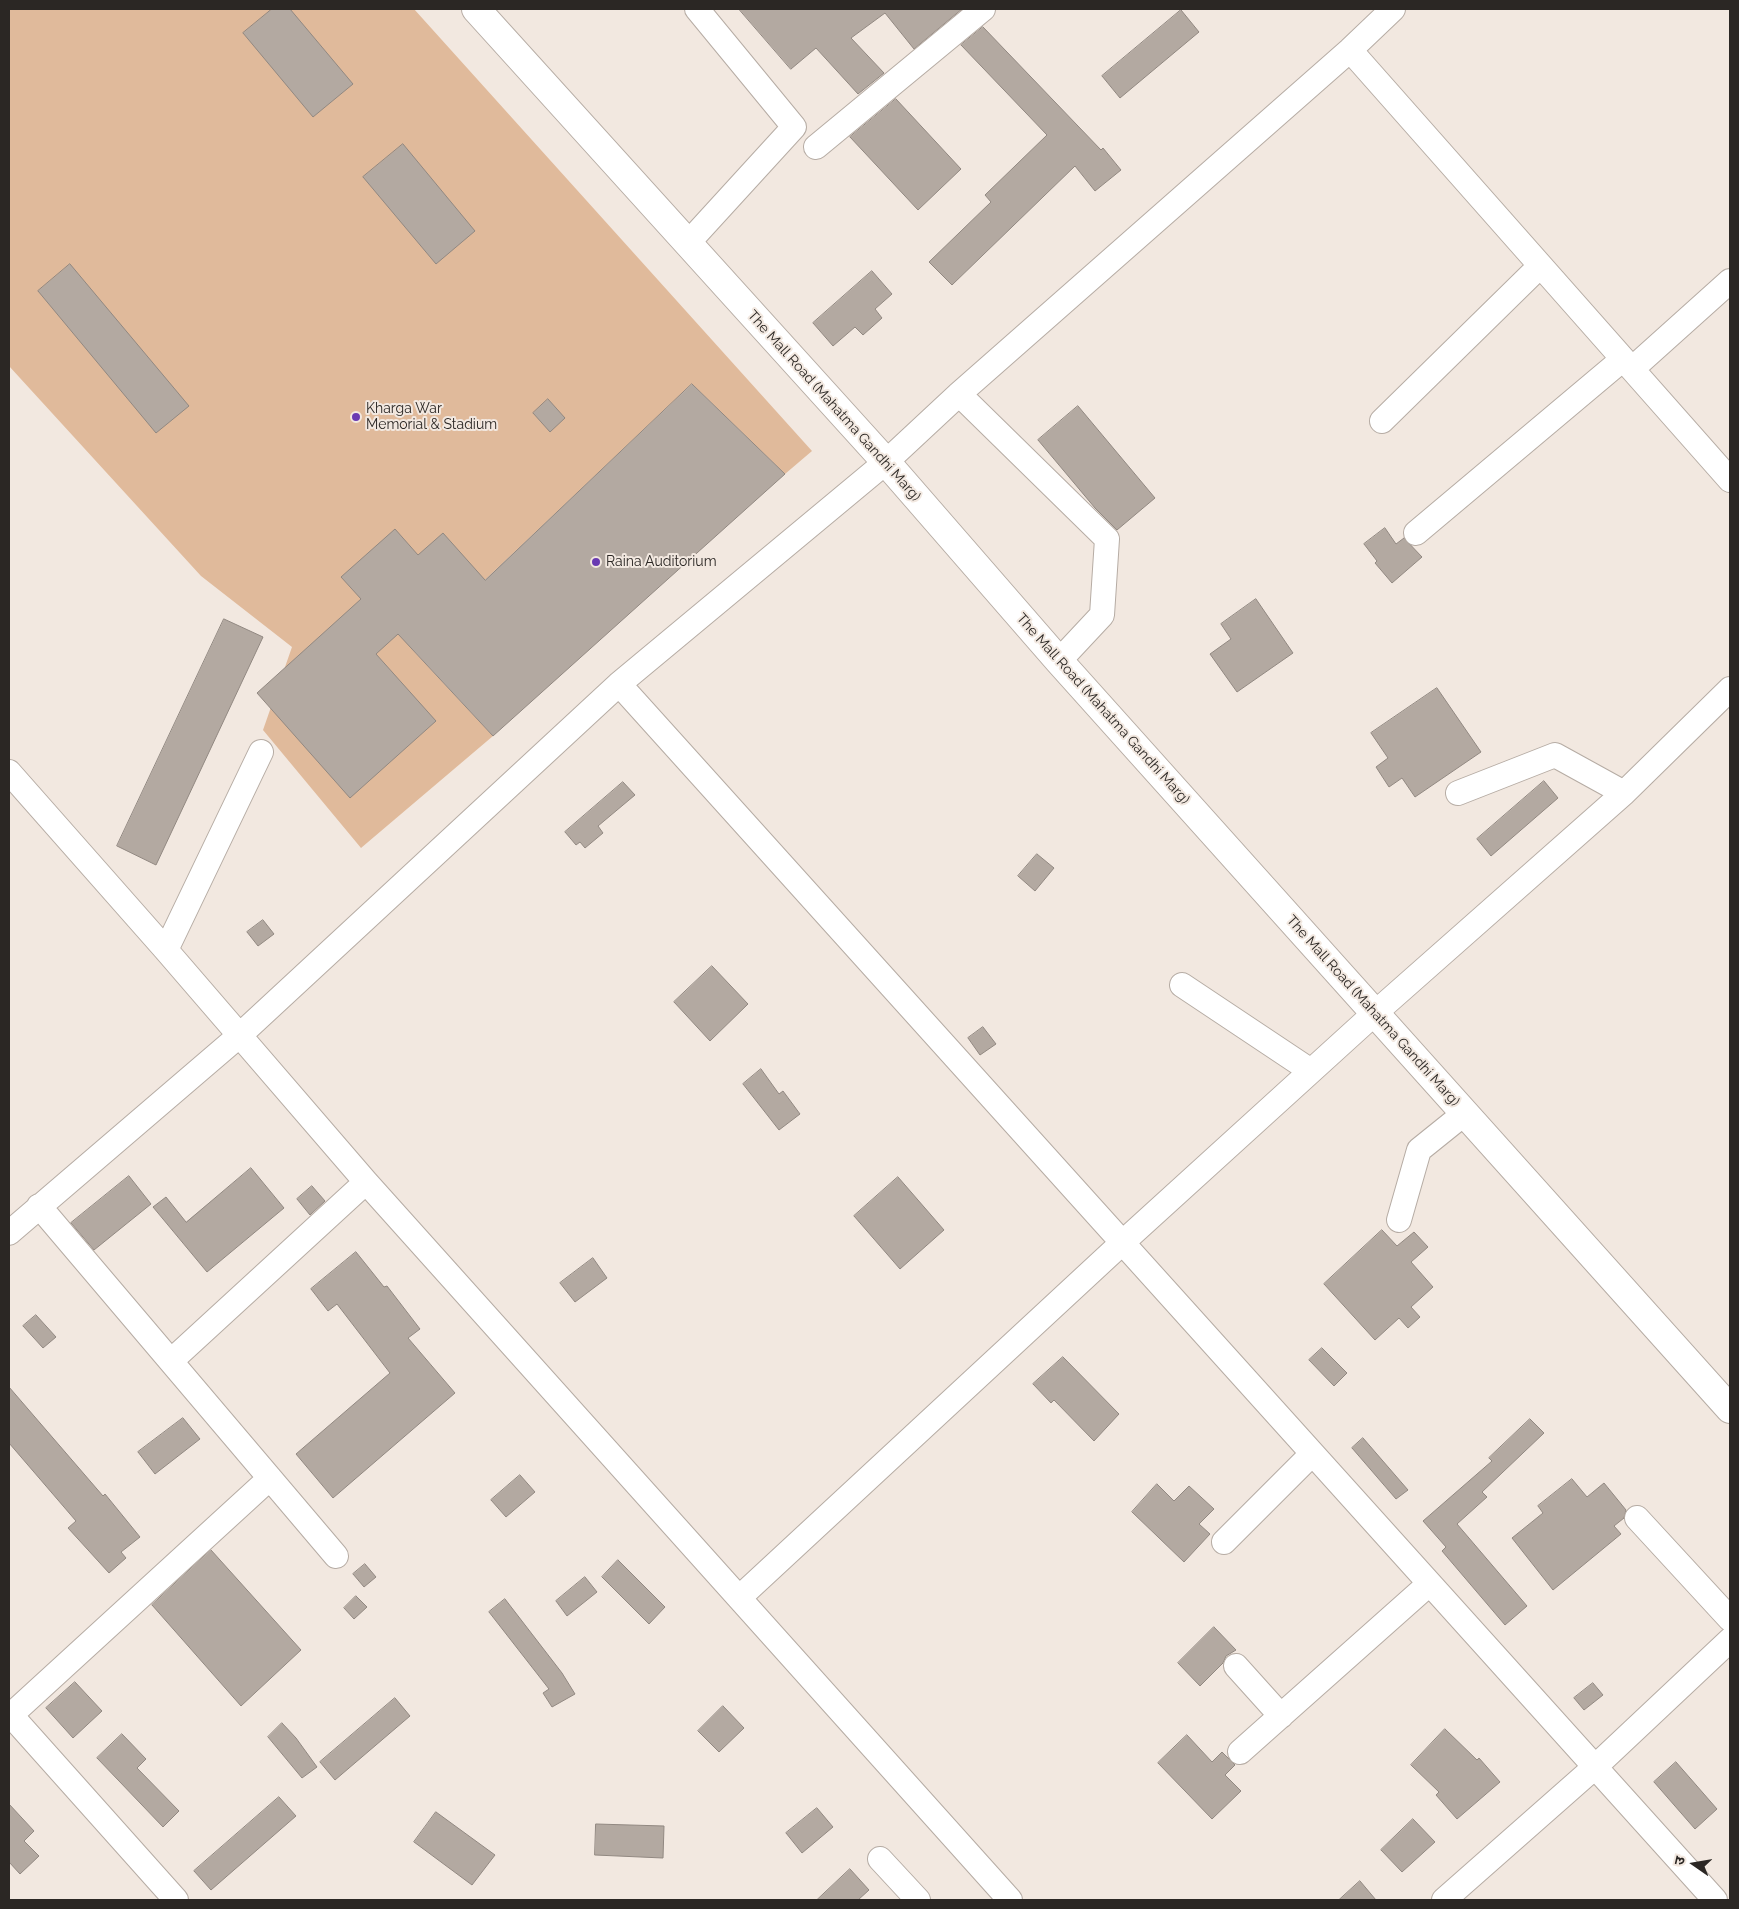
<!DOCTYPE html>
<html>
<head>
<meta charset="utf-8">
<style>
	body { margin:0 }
	#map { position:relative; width:1739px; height:1909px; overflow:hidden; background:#f2e8e0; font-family:Raleway,"Noto Sans Devanagari",sans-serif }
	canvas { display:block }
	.frame { position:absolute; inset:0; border:10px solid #2b2724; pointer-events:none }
	.north { position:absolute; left:1669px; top:1839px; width:50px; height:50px; -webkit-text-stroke:4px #f2e8e0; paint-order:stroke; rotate:283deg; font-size:14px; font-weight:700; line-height:20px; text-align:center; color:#2b2724 }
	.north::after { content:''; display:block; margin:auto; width:18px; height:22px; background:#2b2724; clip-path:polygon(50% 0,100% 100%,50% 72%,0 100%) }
</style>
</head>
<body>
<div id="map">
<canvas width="1739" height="1909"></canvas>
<div class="frame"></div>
<div class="north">उ</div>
</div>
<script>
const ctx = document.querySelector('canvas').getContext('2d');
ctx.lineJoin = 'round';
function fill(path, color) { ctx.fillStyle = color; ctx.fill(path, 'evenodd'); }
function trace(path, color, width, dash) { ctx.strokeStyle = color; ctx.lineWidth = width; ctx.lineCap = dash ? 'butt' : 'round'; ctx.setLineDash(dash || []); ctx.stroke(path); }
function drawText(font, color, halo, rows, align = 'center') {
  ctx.font = font + ' Raleway,sans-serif'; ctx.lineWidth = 4; ctx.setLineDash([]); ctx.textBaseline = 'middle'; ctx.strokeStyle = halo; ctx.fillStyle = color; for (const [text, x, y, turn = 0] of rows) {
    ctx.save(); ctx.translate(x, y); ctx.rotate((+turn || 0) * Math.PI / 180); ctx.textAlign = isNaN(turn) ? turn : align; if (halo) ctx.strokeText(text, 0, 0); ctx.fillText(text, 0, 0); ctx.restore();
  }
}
const green = new Path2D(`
	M 9,9 L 414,9 L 812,451 L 785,474 L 692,384 L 412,649 L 493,736 L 361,848 L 263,730 L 292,647 L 201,576 L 9,366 Z`);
const building = new Path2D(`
	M 272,9 L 290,9 L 353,84 L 313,117 L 243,33 Z
	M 739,9 L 962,9 L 914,49 L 885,13 L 851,38 L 884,73 L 858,94 L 816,48 L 791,69 Z
	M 1181,10 L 1199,32 L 1120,98 L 1102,76 Z
	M 983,27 L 1101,150 L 1103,148 L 1121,170 L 1095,191 L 1075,166 L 952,285 L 929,262 L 991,202 L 985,195 L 1047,135 L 961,45 Z
	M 896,99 L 961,169 L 918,210 L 850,137 Z
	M 403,144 L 475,231 L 436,264 L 363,177 Z
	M 70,264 L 189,406 L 156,433 L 38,291 Z
	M 872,271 L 892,294 L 875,309 L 882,318 L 863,335 L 855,327 L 833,346 L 813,323 Z
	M 692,384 L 785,474 L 493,736 L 398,634 L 376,654 L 436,721 L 350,798 L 257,693 L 361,599 L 341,577 L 395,529 L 418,555 L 443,533 L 485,580 Z
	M 548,399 L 565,418 L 550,432 L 533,413 Z
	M 1078,406 L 1155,498 L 1117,530 L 1095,508 L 1038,440 Z
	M 1385,528 L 1396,544 L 1404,538 L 1422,557 L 1392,583 L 1375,563 L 1377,561 L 1364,544 Z
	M 1256,599 L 1293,653 L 1237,692 L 1210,654 L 1231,639 L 1221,624 Z
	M 224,619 L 263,637 L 156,865 L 117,846 Z
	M 1437,688 L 1481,752 L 1415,797 L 1402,778 L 1389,787 L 1376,767 L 1388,758 L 1371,733 Z
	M 1544,781 L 1558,798 L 1491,856 L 1477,839 Z
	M 623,782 L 635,795 L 598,826 L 603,833 L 585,848 L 580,842 L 576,845 L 565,832 Z
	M 1037,854 L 1054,868 L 1035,891 L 1018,876 Z
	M 263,920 L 274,934 L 258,946 L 247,932 Z
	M 712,966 L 748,1004 L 710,1041 L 674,1002 Z
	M 983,1027 L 996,1044 L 980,1055 L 968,1038 Z
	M 761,1069 L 779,1094 L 783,1091 L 800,1114 L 779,1130 L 743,1084 Z
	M 251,1168 L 284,1208 L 207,1272 L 153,1207 L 166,1197 L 186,1222 Z
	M 129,1176 L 151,1204 L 94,1250 L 71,1223 Z
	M 898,1177 L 944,1230 L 900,1269 L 854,1216 Z
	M 312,1186 L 325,1201 L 310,1215 L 297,1199 Z
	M 1382,1230 L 1397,1246 L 1414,1232 L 1428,1247 L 1411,1262 L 1433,1287 L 1411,1307 L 1420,1317 L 1408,1328 L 1399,1318 L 1375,1340 L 1324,1284 Z
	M 356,1252 L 384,1287 L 387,1286 L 420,1329 L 408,1338 L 455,1393 L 333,1498 L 296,1454 L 390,1373 L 337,1304 L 328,1311 L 311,1289 Z
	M 593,1258 L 607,1278 L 575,1302 L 560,1283 Z
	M 36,1315 L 56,1337 L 43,1348 L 23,1326 Z
	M 1322,1348 L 1347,1373 L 1334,1386 L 1309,1360 Z
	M 1063,1357 L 1119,1414 L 1094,1441 L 1054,1400 L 1051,1403 L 1033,1384 Z
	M 9,1387 L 103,1496 L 105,1494 L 140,1537 L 121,1552 L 126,1558 L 109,1573 L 68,1528 L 76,1521 L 9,1443 Z
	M 183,1418 L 200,1439 L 155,1474 L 138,1452 Z
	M 1530,1419 L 1544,1433 L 1482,1492 L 1487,1497 L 1457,1524 L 1527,1606 L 1505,1625 L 1442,1551 L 1446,1547 L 1423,1521 L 1492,1461 L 1489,1458 Z
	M 1363,1438 L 1408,1490 L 1396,1499 L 1352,1448 Z
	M 520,1475 L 535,1492 L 506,1517 L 491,1500 Z
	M 1572,1479 L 1587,1497 L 1604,1483 L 1626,1510 L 1624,1518 L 1614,1526 L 1621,1534 L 1553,1590 L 1512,1538 L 1543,1513 L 1538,1506 Z
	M 1157,1484 L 1174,1501 L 1189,1486 L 1214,1509 L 1199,1524 L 1210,1534 L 1184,1562 L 1132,1512 Z
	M 211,1550 L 301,1650 L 241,1706 L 152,1605 Z
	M 618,1560 L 665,1607 L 649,1624 L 602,1577 Z
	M 365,1564 L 376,1577 L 364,1587 L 353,1574 Z
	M 585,1577 L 597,1592 L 567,1616 L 556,1601 Z
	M 356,1596 L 367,1607 L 354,1619 L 344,1608 Z
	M 505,1599 L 562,1673 L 575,1694 L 552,1707 L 543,1693 L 549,1689 L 489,1612 Z
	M 1214,1627 L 1236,1650 L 1226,1656 L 1223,1663 L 1200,1686 L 1178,1663 Z
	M 75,1682 L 102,1711 L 73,1738 L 46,1708 Z
	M 1593,1683 L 1603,1695 L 1584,1710 L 1574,1698 Z
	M 395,1698 L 410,1716 L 335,1780 L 320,1762 Z
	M 723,1706 L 744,1728 L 719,1752 L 698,1731 Z
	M 282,1723 L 296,1738 L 317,1767 L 302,1778 L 268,1737 Z
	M 1445,1729 L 1477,1760 L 1479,1758 L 1500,1782 L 1457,1819 L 1436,1795 L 1439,1792 L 1411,1765 Z
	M 122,1734 L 146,1759 L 137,1768 L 179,1811 L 163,1827 L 97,1758 Z
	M 1187,1735 L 1212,1762 L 1222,1752 L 1235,1765 L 1225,1775 L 1241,1791 L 1212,1819 L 1158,1763 Z
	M 1676,1762 L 1717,1809 L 1695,1829 L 1654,1782 Z
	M 279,1797 L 296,1816 L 211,1890 L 194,1871 Z
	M 9,1804 L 34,1831 L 24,1841 L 39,1856 L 20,1874 L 9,1862 Z
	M 817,1808 L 833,1827 L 802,1853 L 786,1833 Z
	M 436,1812 L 495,1855 L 472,1885 L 414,1842 Z
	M 1413,1819 L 1435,1842 L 1402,1872 L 1381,1850 Z
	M 596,1824 L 664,1826 L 663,1858 L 595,1855 Z
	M 850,1869 L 869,1890 L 858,1900 L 817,1900 Z
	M 1360,1881 L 1376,1900 L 1339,1900 Z`);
const minor = new Path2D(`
	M 1350,50 L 1730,480
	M 816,147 L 983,9
	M 688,243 L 794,127 L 697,9
	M 1632,369 L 1730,281
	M 959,394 L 1107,539 L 1102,615 L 1059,661
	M 1382,421 L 1540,266
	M 1416,533 L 1623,359
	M 619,684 L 1715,1900
	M 9,772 L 166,950 L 366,1182 L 1010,1900
	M 1458,793 L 1555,755 L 1624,793
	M 166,950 L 261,752
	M 1182,985 L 1311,1071
	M 39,1206 L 336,1556
	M 1399,1220 L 1419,1150 L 1465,1113
	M 9,1233 L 240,1035 L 619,684 L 886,462 L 959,394 L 1350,50 L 1393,9
	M 171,1361 L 366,1182
	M 1637,1518 L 1730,1619
	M 1224,1542 L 1312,1454
	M 740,1597 L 1122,1243 L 1375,1013 L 1624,793 L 1730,689
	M 1236,1666 L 1281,1716
	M 9,1713 L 176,1900
	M 11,1715 L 270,1478
	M 1240,1752 L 1429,1584
	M 880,1859 L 918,1900
	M 1444,1900 L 1596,1766 L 1730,1640`);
const tertiary = new Path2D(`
	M 476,9 L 886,462 L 1059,661 L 1730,1409`);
const markers = [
	[356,417,5,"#693ab2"],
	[596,562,5,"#693ab2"]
];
const streetNames = [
	["The Mall Road (Mahatma Gandhi Marg)",834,406,48],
	["The Mall Road (Mahatma Gandhi Marg)",1103,709,48],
	["The Mall Road (Mahatma Gandhi Marg)",1373,1011,48]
];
const poiNames = [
	["Kharga War",366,409],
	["Memorial & Stadium",366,425],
	["Raina Auditorium",606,562]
];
fill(green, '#e0ba9b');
fill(building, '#b3a9a1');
trace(building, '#918881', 1);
trace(minor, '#b6aca4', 26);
trace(tertiary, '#b6aca4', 30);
trace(minor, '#fff', 24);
trace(tertiary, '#fff', 28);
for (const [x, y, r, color] of markers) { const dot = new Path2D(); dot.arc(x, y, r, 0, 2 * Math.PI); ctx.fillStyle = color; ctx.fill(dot); trace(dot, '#f2e8e0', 2); }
drawText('14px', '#2b2724', '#f2e8e0', streetNames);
drawText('14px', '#2b2724', '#f2e8e0', poiNames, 'left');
</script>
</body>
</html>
